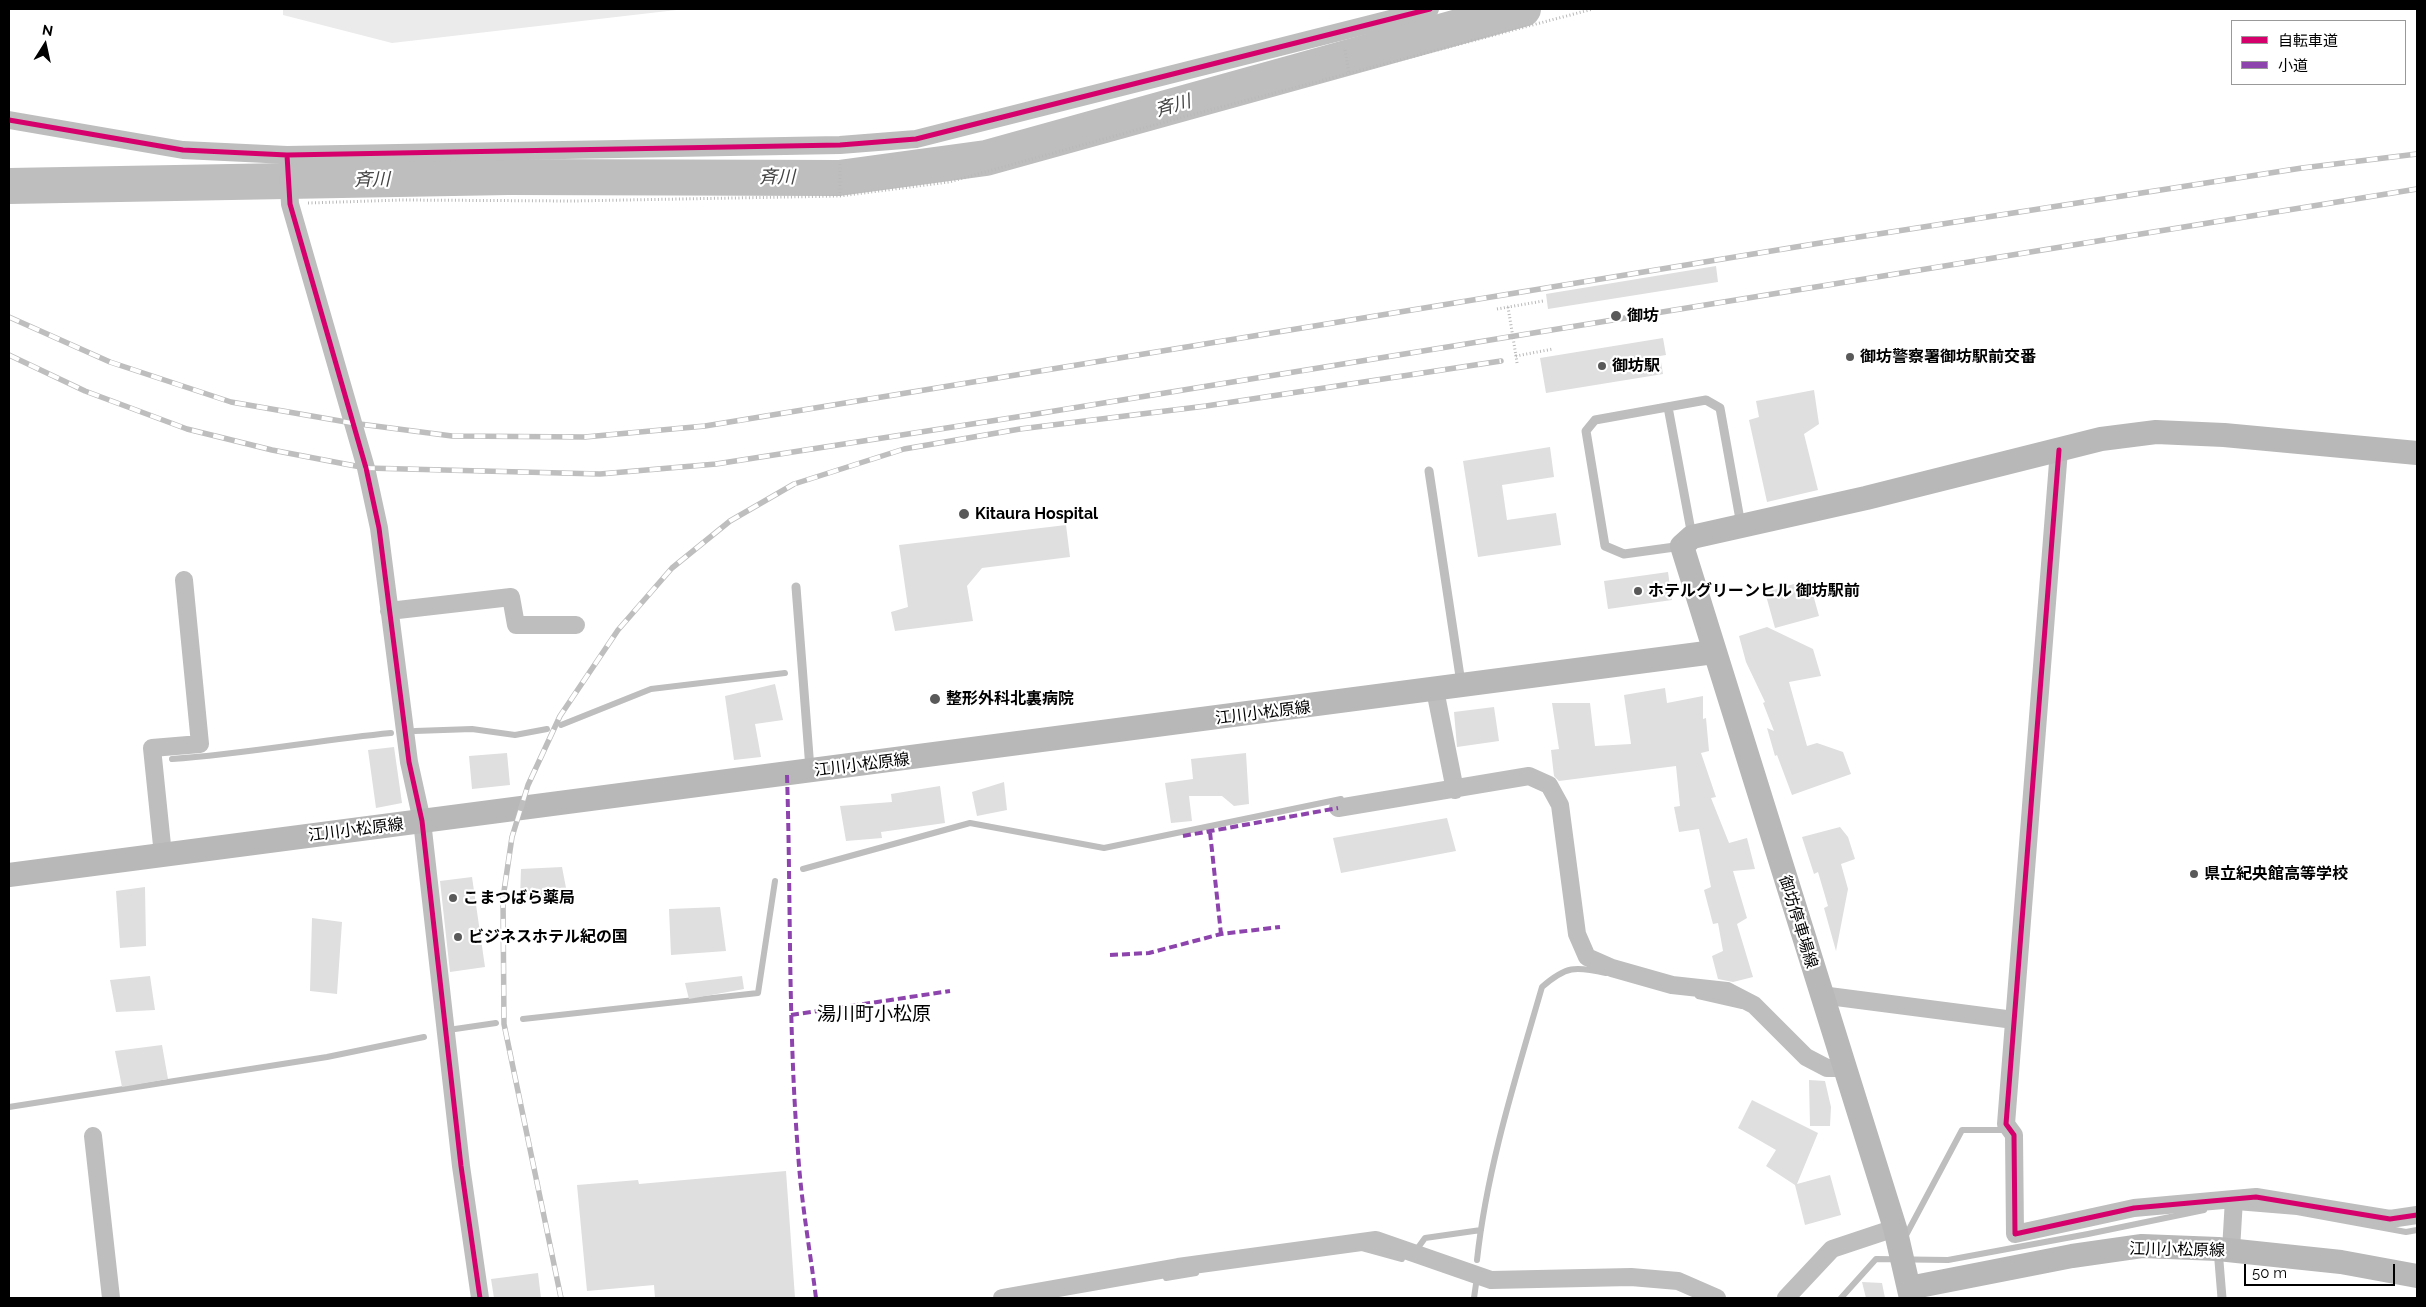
<!DOCTYPE html>
<html>
<head>
<meta charset="utf-8">
<style>
	body { margin:0 }
	#map { position:relative; width:2426px; height:1307px; overflow:hidden; background:#fff; font-family:Raleway,"Noto Sans JP",sans-serif }
	canvas { display:block }
	.frame { position:absolute; inset:0; border:10px solid #000; pointer-events:none }
	.legend { position:absolute; left:2231px; top:20px; width:175px; height:65px; box-sizing:border-box; background:#fff; border:1px solid #999; margin:0; padding:6px 9px; list-style:none; font-size:15px; color:#000 }
	.legend li { display:flex; align-items:center; gap:10px; height:25px }
	.legend b { width:25px; border:1px solid #999 }
	.north { position:absolute; left:20px; top:20px; width:50px; height:50px; -webkit-text-stroke:4px #fff; paint-order:stroke; rotate:10deg; font-size:14px; font-weight:700; line-height:20px; text-align:center; color:#000 }
	.north::after { content:''; display:block; margin:auto; width:18px; height:22px; background:#000; clip-path:polygon(50% 0,100% 100%,50% 72%,0 100%) }
	.scale { position:absolute; left:2244px; top:1264px; width:151px; height:22px; box-sizing:border-box; border:2px solid #000; border-top:0; padding-left:6px; font-size:15px; line-height:18px; white-space:nowrap; color:#000; -webkit-text-stroke:4px #fff; paint-order:stroke }
</style>
</head>
<body>
<div id="map">
<canvas width="2426" height="1307"></canvas>
<div class="frame"></div>
<ul class="legend">
<li><b style="height:6px;background:#d6006c"></b>自転車道</li>
<li><b style="height:6px;background:#8e44ad"></b>小道</li>
</ul>
<div class="north">N</div>
<div class="scale">50 m</div>
</div>
<script>
const ctx = document.querySelector('canvas').getContext('2d');
ctx.lineJoin = 'round';
function fill(path, color) { ctx.fillStyle = color; ctx.fill(path, 'evenodd'); }
function trace(path, color, width, dash) { ctx.strokeStyle = color; ctx.lineWidth = width; ctx.lineCap = dash ? 'butt' : 'round'; ctx.setLineDash(dash || []); ctx.stroke(path); }
function drawText(font, color, halo, rows, align = 'center') {
  ctx.font = font + ' Raleway,"Noto Sans JP",sans-serif'; ctx.lineWidth = 4.5; ctx.setLineDash([]); ctx.textBaseline = 'middle'; ctx.strokeStyle = halo; ctx.fillStyle = color; for (const [text, x, y, turn = 0] of rows) {
    ctx.save(); ctx.translate(x, y); ctx.rotate((+turn || 0) * Math.PI / 180); ctx.textAlign = isNaN(turn) ? turn : align; if (halo) ctx.strokeText(text, 0, 0); ctx.fillText(text, 0, 0); ctx.restore();
  }
}
const green = new Path2D(`
	M 283,9 L 685,9 L 392,43 L 283,15 Z`);
const stream = new Path2D(`
	M 561,725 L 651,689 L 785,673
	M 415,731 L 472,729 L 515,735 L 547,729
	M 172,759 C 246,754 318,740 391,733
	M 803,869 L 970,823 L 1104,848 L 1341,799
	M 1698,996 L 1742,1006
	M 523,1019 L 758,993 L 775,881
	M 455,1029 L 496,1023
	M 9,1107 L 327,1057 L 424,1037
	M 2236,1207 L 2297,1212 L 2406,1232 L 2417,1230
	M 1905,1237 L 1962,1130 L 2004,1130
	M 1362,1248 L 1402,1259
	M 1417,1249 L 1425,1238 L 1481,1230
	M 1477,1260 C 1487,1167 1516,1077 1542,987 C 1566,966 1575,966 1606,973
	M 1166,1278 L 1196,1273
	M 1474,1298 L 1476,1284
	M 1841,1298 L 1876,1259 L 1948,1260 L 2088,1234 L 2204,1210`);
const river = new Path2D(`
	M 9,186 L 508,177 L 839,178 L 986,158 L 1523,9`);
const building = new Path2D(`
	M 1716,266 L 1718,282 L 1548,309 L 1546,294 Z
	M 1663,338 L 1666,355 L 1660,356 L 1663,374 L 1546,393 L 1540,358 Z
	M 1814,390 L 1819,424 L 1804,434 L 1818,490 L 1767,502 L 1749,420 L 1759,417 L 1756,401 Z
	M 1550,447 L 1554,477 L 1502,485 L 1507,520 L 1556,513 L 1561,545 L 1478,557 L 1463,461 Z
	M 1066,525 L 1070,557 L 982,568 L 967,586 L 973,621 L 895,631 L 891,612 L 908,607 L 899,545 Z
	M 1668,572 L 1672,600 L 1608,609 L 1604,581 Z
	M 1809,580 L 1819,616 L 1775,628 L 1765,592 Z
	M 1767,627 L 1813,649 L 1821,676 L 1789,682 L 1807,746 L 1817,743 L 1843,752 L 1851,774 L 1792,795 L 1777,755 L 1775,756 L 1767,728 L 1774,731 L 1763,703 L 1765,702 L 1746,662 L 1739,636 Z
	M 775,684 L 783,720 L 755,724 L 761,757 L 734,760 L 725,696 Z
	M 1665,688 L 1667,703 L 1703,696 L 1703,719 L 1706,718 L 1709,751 L 1701,753 L 1716,797 L 1711,798 L 1729,843 L 1747,838 L 1755,869 L 1733,871 L 1747,918 L 1737,924 L 1753,977 L 1733,982 L 1718,979 L 1712,956 L 1723,951 L 1718,923 L 1713,924 L 1704,890 L 1711,887 L 1699,829 L 1679,832 L 1674,807 L 1680,806 L 1676,766 L 1559,781 L 1554,776 L 1551,750 L 1559,749 L 1552,703 L 1590,703 L 1595,746 L 1631,744 L 1624,695 Z
	M 1494,707 L 1499,741 L 1457,747 L 1454,712 Z
	M 394,747 L 402,803 L 376,808 L 368,750 Z
	M 507,753 L 510,785 L 472,789 L 469,756 Z
	M 1246,753 L 1249,804 L 1234,806 L 1222,796 L 1189,796 L 1192,821 L 1171,823 L 1165,783 L 1193,779 L 1191,759 Z
	M 1004,782 L 1007,810 L 977,816 L 972,792 Z
	M 940,786 L 945,823 L 881,832 L 882,838 L 846,841 L 840,806 L 892,802 L 891,794 Z
	M 1447,818 L 1456,851 L 1341,873 L 1333,838 Z
	M 1840,827 L 1848,837 L 1855,859 L 1841,864 L 1848,889 L 1836,951 L 1824,908 L 1828,906 L 1818,872 L 1814,874 L 1802,837 Z
	M 562,867 L 567,893 L 520,898 L 521,869 Z
	M 472,877 L 485,967 L 450,972 L 440,881 Z
	M 145,887 L 146,946 L 120,948 L 116,891 Z
	M 720,907 L 726,951 L 671,955 L 669,909 Z
	M 312,918 L 342,922 L 337,994 L 310,991 Z
	M 150,976 L 155,1010 L 116,1012 L 110,980 Z
	M 742,976 L 744,989 L 689,999 L 685,983 Z
	M 162,1045 L 168,1079 L 122,1087 L 115,1051 Z
	M 1809,1080 L 1825,1081 L 1831,1107 L 1830,1126 L 1810,1126 Z
	M 1752,1100 L 1818,1133 L 1797,1184 L 1830,1175 L 1841,1215 L 1805,1225 L 1795,1185 L 1766,1166 L 1776,1150 L 1738,1128 Z
	M 786,1171 L 795,1298 L 655,1298 L 654,1285 L 587,1291 L 577,1185 L 638,1180 L 639,1184 Z
	M 538,1273 L 541,1298 L 494,1298 L 491,1279 Z
	M 1862,1282 L 1882,1283 L 1885,1298 L 1866,1298 Z`);
const path = new Path2D(`
	M 1345,50 L 1349,74
	M 840,164 L 840,196
	M 308,203 L 402,200 L 573,201 L 840,196 L 949,182 L 1187,116 L 1593,9
	M 1497,309 L 1543,301
	M 1517,363 L 1516,356 L 1553,349`);
const lane = new Path2D(`
	M 1668,407 L 1692,536
	M 1429,471 L 1461,683
	M 1682,546 L 1624,554 L 1605,546 L 1586,431 L 1595,420 L 1706,400 L 1720,408 L 1741,525
	M 796,587 L 810,769
	M 2218,1249 L 2222,1298`);
const street = new Path2D(`
	M 9,120 L 183,150 L 287,155 L 840,145 L 916,139 L 1430,9
	M 287,155 L 290,204 L 366,468 L 379,528 L 409,762 L 422,821 L 461,1166 L 480,1298
	M 2059,450 L 2006,1124 L 2014,1135 L 2015,1234 L 2134,1208 L 2256,1197 L 2390,1219 L 2417,1215
	M 389,611 L 511,597 L 516,625 L 576,625
	M 1435,690 L 1455,790
	M 1338,808 L 1529,776 L 1549,785 L 1560,805 L 1577,934 L 1587,957 L 1612,968 L 1672,985 L 1727,991 L 1754,1005 L 1806,1057 L 1827,1068 L 1845,1068
	M 163,855 L 152,748 L 200,744 L 184,580
	M 1821,995 L 2014,1020
	M 93,1136 L 111,1298
	M 2231,1250 L 2234,1199
	M 1002,1298 L 1178,1267 L 1376,1240 L 1491,1280 L 1631,1277 L 1678,1281 L 1717,1298
	M 1786,1298 L 1832,1249 L 1895,1228`);
const secondary = new Path2D(`
	M 9,875 L 1714,652
	M 1909,1288 L 2072,1256 L 2142,1246 L 2218,1249 L 2341,1262 L 2417,1276
	M 1911,1298 L 1895,1228 L 1682,546 L 1692,537 L 1866,498 L 2101,439 L 2156,432 L 2224,435 L 2417,453`);
const rail = new Path2D(`
	M 9,317 L 110,362 L 231,402 L 352,423 L 452,436 L 585,437 L 705,426 L 1814,244 L 2302,168 L 2417,154
	M 9,355 L 85,391 L 187,429 L 272,450 L 366,468 L 600,474 L 716,464 L 1036,414 L 2417,189
	M 561,1298 L 504,1024 L 503,898 L 512,837 L 528,785 L 560,716 L 618,630 L 672,568 L 730,521 L 794,484 L 904,449 L 1020,429 L 1206,406 L 1501,361`);
const pathBridge = new Path2D(`
	M 1508,307 L 1516,356`);
const quiet = new Path2D(`
	M 787,775 C 791,900 788,1026 798,1152 C 801,1201 810,1250 816,1298
	M 1210,832 L 1221,934
	M 1183,836 L 1338,808
	M 1110,955 L 1149,953 L 1221,934 L 1280,927
	M 791,1015 L 950,991`);
const cycleway = new Path2D(`
	M 9,120 L 183,150 L 287,155 L 840,145 L 916,139 L 1430,9
	M 287,155 L 290,204 L 366,468 L 379,528 L 409,762 L 422,821 L 461,1166 L 480,1298
	M 2059,450 L 2006,1124 L 2014,1135 L 2015,1234 L 2134,1208 L 2256,1197 L 2390,1219 L 2417,1215`);
const markers = [
	[1616,316,6,"#595959"],
	[1850,357,5,"#595959"],
	[1602,366,5,"#595959"],
	[964,514,6,"#595959"],
	[1638,591,5,"#595959"],
	[935,699,6,"#595959"],
	[2194,874,5,"#595959"],
	[453,898,5,"#595959"],
	[458,937,5,"#595959"]
];
const poiNames = [
	["御坊",1627,316],
	["御坊警察署御坊駅前交番",1860,357],
	["御坊駅",1612,366],
	["Kitaura Hospital",975,514],
	["ホテルグリーンヒル 御坊駅前",1648,591],
	["整形外科北裏病院",946,699],
	["県立紀央館高等学校",2204,874],
	["こまつばら薬局",463,898],
	["ビジネスホテル紀の国",468,937]
];
const streetNames = [
	["江川小松原線",1263,713,-7],
	["江川小松原線",862,765,-7],
	["江川小松原線",356,830,-7],
	["御坊停車場線",1798,922,73],
	["江川小松原線",2177,1250,1]
];
const waterNames = [
	["斉川",1173,106,-16],
	["斉川",777,178],
	["斉川",372,180,-1]
];
const quarterNames = [
	["湯川町小松原",874,1014]
];
fill(green, '#ebebeb');
trace(stream, '#bebebe', 6);
trace(river, '#bebebe', 36);
fill(building, '#dfdfdf');
trace(path, '#b9b9b9', 3, [1, 2.5]);
trace(lane, '#bebebe', 9);
trace(street, '#bebebe', 18);
trace(secondary, '#b8b8b8', 24);
trace(rail, '#bebebe', 5.5);
trace(rail, '#fff', 4, [11]);
trace(pathBridge, '#b9b9b9', 3, [1, 2.5]);
trace(quiet, '#8e44ad', 4, [8, 4]);
trace(cycleway, '#d6006c', 5);
for (const [x, y, r, color] of markers) { const dot = new Path2D(); dot.arc(x, y, r, 0, 2 * Math.PI); ctx.fillStyle = color; ctx.fill(dot); trace(dot, '#fff', 2); }
drawText('bold 16px', '#000', '#fff', poiNames, 'left');
drawText('16px', '#000', '#fff', streetNames);
drawText('italic 18px', '#434343', '#fff', waterNames);
drawText('19px', '#000', '#fff', quarterNames);
</script>
</body>
</html>
